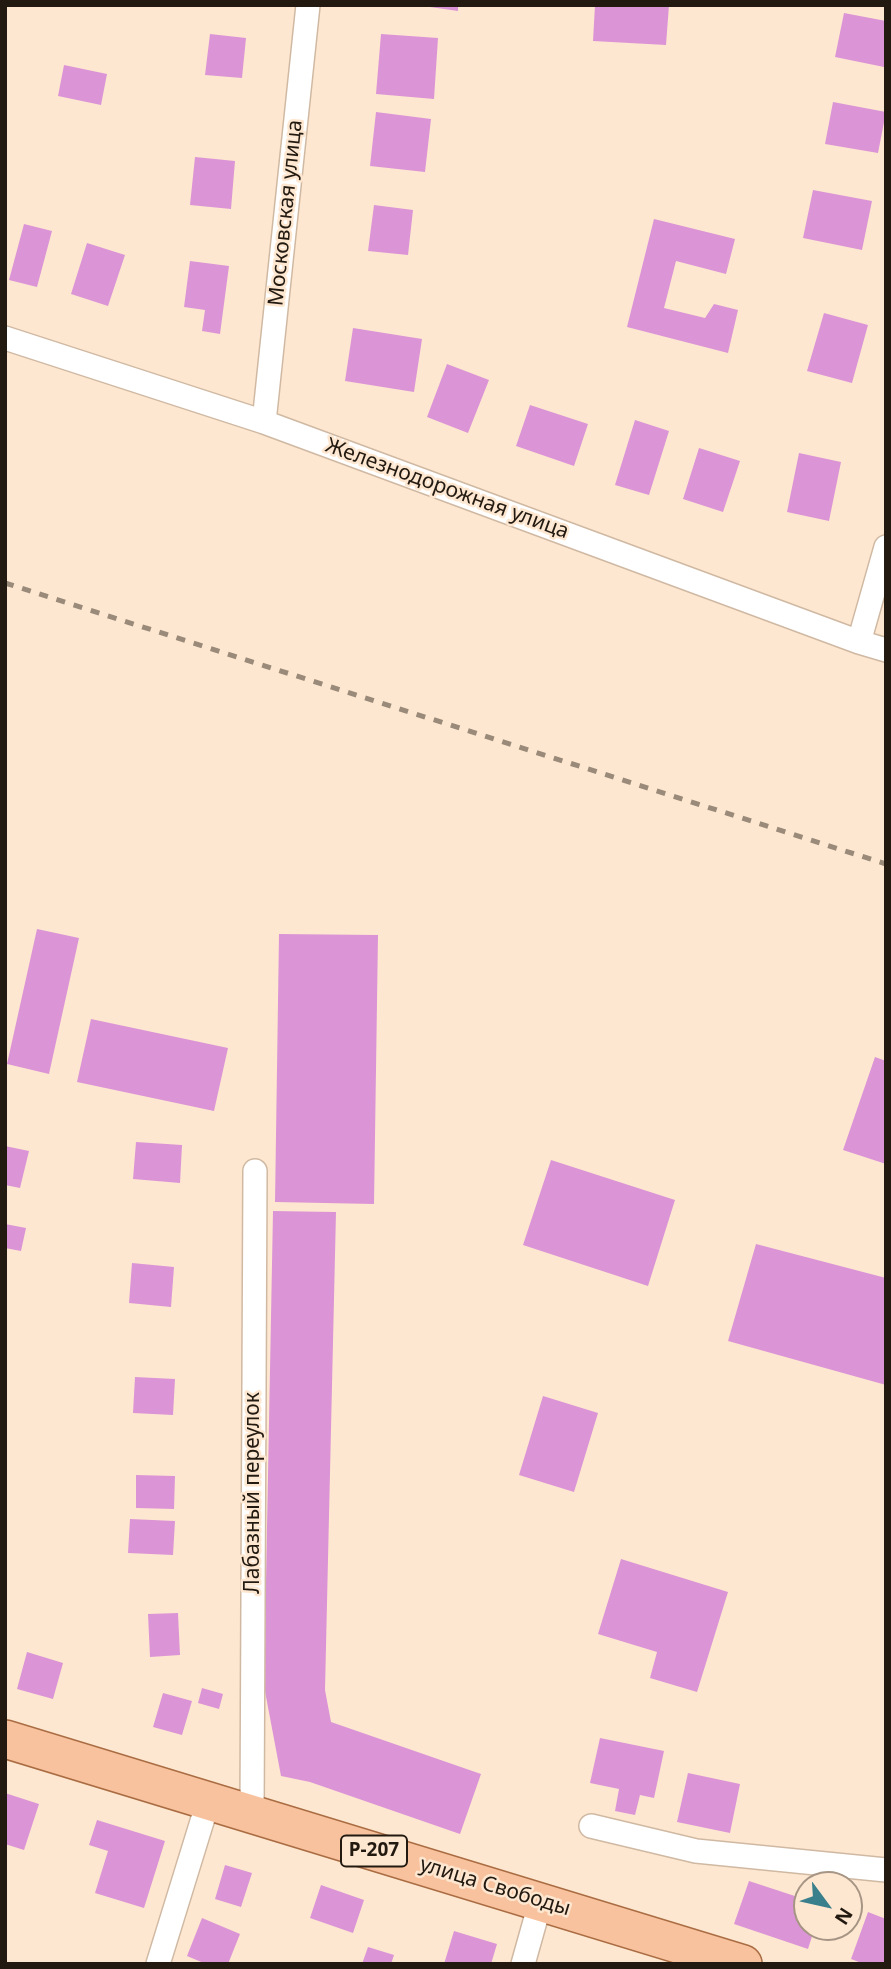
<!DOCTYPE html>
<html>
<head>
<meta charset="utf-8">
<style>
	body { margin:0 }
	#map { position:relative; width:891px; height:1969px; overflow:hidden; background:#fee7d0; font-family:"Noto Sans",sans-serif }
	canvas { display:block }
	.frame { position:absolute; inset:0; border:7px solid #221a11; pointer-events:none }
	.north { position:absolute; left:793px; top:1871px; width:70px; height:70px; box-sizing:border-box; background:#fee7d0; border:2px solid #a69584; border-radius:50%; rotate:123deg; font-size:19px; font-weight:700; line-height:28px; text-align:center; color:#221a11 }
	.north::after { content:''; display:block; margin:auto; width:24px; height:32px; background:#3a7f8c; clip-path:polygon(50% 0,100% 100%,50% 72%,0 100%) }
</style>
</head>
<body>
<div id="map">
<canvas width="891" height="1969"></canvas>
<div class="frame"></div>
<div class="north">N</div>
</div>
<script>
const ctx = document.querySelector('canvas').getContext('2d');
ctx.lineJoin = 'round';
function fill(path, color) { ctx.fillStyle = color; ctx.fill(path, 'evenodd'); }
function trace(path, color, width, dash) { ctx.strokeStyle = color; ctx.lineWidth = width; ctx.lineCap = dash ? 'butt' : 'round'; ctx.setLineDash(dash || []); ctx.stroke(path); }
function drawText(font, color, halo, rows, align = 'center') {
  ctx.font = font + ' "Noto Sans",sans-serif'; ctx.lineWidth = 5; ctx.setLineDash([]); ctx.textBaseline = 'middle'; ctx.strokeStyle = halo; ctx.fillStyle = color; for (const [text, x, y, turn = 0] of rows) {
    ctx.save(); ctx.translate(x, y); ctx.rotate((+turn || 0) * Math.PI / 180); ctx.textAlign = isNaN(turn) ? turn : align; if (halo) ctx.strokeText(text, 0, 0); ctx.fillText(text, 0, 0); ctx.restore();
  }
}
const building = new Path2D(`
	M 431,5 L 458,5 L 458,11 L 430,7 Z
	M 595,5 L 669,5 L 666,45 L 593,41 Z
	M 844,13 L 886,21 L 886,56 L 884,67 L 835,57 Z
	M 210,34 L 246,38 L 242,78 L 205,75 Z
	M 381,34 L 438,38 L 434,99 L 376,94 Z
	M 64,65 L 107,74 L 101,105 L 58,96 Z
	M 833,102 L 886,112 L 878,153 L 825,144 Z
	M 376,112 L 431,119 L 425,172 L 370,166 Z
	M 195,157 L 235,161 L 231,209 L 190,205 Z
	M 813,190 L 872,201 L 862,250 L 803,238 Z
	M 374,205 L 413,210 L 408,255 L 368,251 Z
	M 654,219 L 735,239 L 726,274 L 676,261 L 664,308 L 705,318 L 714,304 L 738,310 L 728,353 L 627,327 Z
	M 24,224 L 52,231 L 37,287 L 9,280 Z
	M 87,243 L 125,255 L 108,306 L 71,294 Z
	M 190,261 L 229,266 L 220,334 L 202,331 L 205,310 L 184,307 Z
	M 824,313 L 868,325 L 852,383 L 807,371 Z
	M 353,328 L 422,339 L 414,392 L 345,381 Z
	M 447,364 L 489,380 L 468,433 L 427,417 Z
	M 530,405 L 588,424 L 574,466 L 516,446 Z
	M 635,420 L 669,431 L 649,495 L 615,485 Z
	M 699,448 L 740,461 L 723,512 L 683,499 Z
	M 799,453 L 841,462 L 829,521 L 787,512 Z
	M 37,929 L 79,938 L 49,1074 L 7,1064 Z
	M 279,934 L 378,935 L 374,1204 L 275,1202 Z
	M 91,1019 L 228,1048 L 214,1111 L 77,1082 Z
	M 875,1057 L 886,1061 L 886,1164 L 843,1150 Z
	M 136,1142 L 182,1145 L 180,1183 L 133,1179 Z
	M 5,1146 L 29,1151 L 20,1188 L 5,1185 Z
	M 551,1160 L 675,1200 L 648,1286 L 523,1245 Z
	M 273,1211 L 336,1212 L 325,1690 L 331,1722 L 481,1774 L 460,1834 L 310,1782 L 281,1776 L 264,1686 Z
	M 5,1224 L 26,1228 L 21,1251 L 5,1248 Z
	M 756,1244 L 886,1278 L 886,1385 L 728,1341 Z
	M 132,1263 L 174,1267 L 171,1307 L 129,1303 Z
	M 135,1377 L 175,1379 L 173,1415 L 133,1413 Z
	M 543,1396 L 598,1413 L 574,1492 L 519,1475 Z
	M 136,1475 L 175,1476 L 174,1509 L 136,1508 Z
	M 130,1519 L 175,1521 L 173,1555 L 128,1553 Z
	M 621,1559 L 728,1592 L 697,1692 L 650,1678 L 657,1652 L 598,1634 Z
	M 178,1613 L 180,1655 L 150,1657 L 148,1614 Z
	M 27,1652 L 63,1663 L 53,1699 L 17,1689 Z
	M 202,1688 L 223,1694 L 219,1709 L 198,1703 Z
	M 163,1693 L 192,1701 L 182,1735 L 153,1727 Z
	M 600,1738 L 664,1751 L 654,1798 L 640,1795 L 635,1815 L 615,1811 L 619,1789 L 590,1783 Z
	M 688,1773 L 740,1784 L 730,1833 L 677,1822 Z
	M 5,1793 L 39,1804 L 24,1850 L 5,1844 Z
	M 97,1820 L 165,1841 L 144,1908 L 95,1893 L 108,1851 L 89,1845 Z
	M 225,1865 L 252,1873 L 241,1907 L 215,1899 Z
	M 749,1881 L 807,1900 L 807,1927 L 815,1927 L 808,1949 L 734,1924 Z
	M 321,1885 L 364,1900 L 353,1933 L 310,1918 Z
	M 868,1912 L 886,1919 L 886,1964 L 864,1964 L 851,1959 Z
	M 202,1918 L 240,1934 L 228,1964 L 206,1964 L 187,1956 Z
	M 454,1931 L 497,1944 L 491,1964 L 444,1964 Z
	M 368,1947 L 394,1955 L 391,1964 L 362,1964 Z`);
const street = new Path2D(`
	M 5,338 L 264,422 L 859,642 L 886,650
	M 264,422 L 308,5
	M 859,642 L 886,547
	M 252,1815 L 255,1171
	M 591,1826 L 696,1851 L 886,1870
	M 158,1964 L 208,1802
	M 523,1964 L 541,1900`);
const primary = new Path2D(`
	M 5,1739 C 251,1815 498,1887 743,1964`);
const rail = new Path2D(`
	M 5,583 L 886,864`);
const shields = [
	[374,1851,66]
];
const shieldNames = [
	["Р-207",374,1851]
];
const streetNames = [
	["Московская улица",286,213,-84],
	["Железнодорожная улица",447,489,20],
	["Лабазный переулок",253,1493,-90],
	["улица Свободы",495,1887,17]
];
fill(building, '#db95d6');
trace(street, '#d0b9a3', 26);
trace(primary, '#aa6d43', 40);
trace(street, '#fff', 23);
trace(primary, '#f8c29e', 37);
trace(rail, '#9a8a79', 5, [9, 9]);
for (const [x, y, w] of shields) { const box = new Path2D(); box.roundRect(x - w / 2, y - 15.5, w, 31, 5); ctx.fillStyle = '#fee7d0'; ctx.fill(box); trace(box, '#221a11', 2); }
drawText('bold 19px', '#221a11', null, shieldNames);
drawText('21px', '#221a11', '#fee7d0', streetNames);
</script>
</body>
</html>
